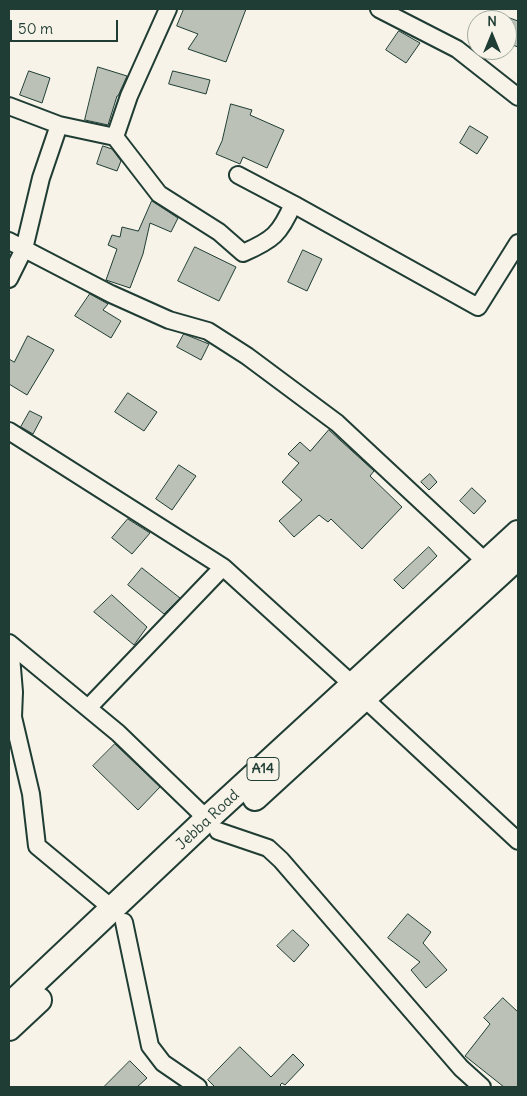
<!DOCTYPE html>
<html>
<head>
<meta charset="utf-8">
<style>
	body { margin:0 }
	#map { position:relative; width:527px; height:1096px; overflow:hidden; background:#f7f3e8; font-family:Delius,sans-serif }
	canvas { display:block }
	.frame { position:absolute; inset:0; border:10px solid #1f3d34; pointer-events:none }
	.north { position:absolute; left:467px; top:10px; width:50px; height:50px; box-sizing:border-box; background:#f7f3e8; border:1px solid #a1aaa0; border-radius:50%; rotate:0deg; font-size:14px; font-weight:700; line-height:20px; text-align:center; color:#1f3d34 }
	.north::after { content:''; display:block; margin:auto; width:18px; height:22px; background:#1f3d34; clip-path:polygon(50% 0,100% 100%,50% 72%,0 100%) }
	.scale { position:absolute; left:10px; top:20px; width:108px; height:22px; box-sizing:border-box; border:2px solid #1f3d34; border-top:0; padding-left:6px; font-size:15px; line-height:18px; white-space:nowrap; color:#1f3d34; -webkit-text-stroke:4px #f7f3e8; paint-order:stroke }
</style>
</head>
<body>
<div id="map">
<canvas width="527" height="1096"></canvas>
<div class="frame"></div>
<div class="north">N</div>
<div class="scale">50 m</div>
</div>
<script>
const ctx = document.querySelector('canvas').getContext('2d');
ctx.lineJoin = 'round';
function fill(path, color) { ctx.fillStyle = color; ctx.fill(path, 'evenodd'); }
function trace(path, color, width, dash) { ctx.strokeStyle = color; ctx.lineWidth = width; ctx.lineCap = dash ? 'butt' : 'round'; ctx.setLineDash(dash || []); ctx.stroke(path); }
function drawText(font, color, halo, rows, align = 'center') {
  ctx.font = font + ' Delius,sans-serif'; ctx.lineWidth = 4.5; ctx.setLineDash([]); ctx.textBaseline = 'middle'; ctx.strokeStyle = halo; ctx.fillStyle = color; for (const [text, x, y, turn = 0] of rows) {
    ctx.save(); ctx.translate(x, y); ctx.rotate((+turn || 0) * Math.PI / 180); ctx.textAlign = isNaN(turn) ? turn : align; if (halo) ctx.strokeText(text, 0, 0); ctx.fillText(text, 0, 0); ctx.restore();
  }
}
const building = new Path2D(`
	M 184,9 L 246,9 L 226,62 L 188,49 L 198,34 L 177,26 Z
	M 507,17 L 518,21 L 518,47 L 507,43 Z
	M 399,31 L 420,43 L 406,63 L 386,50 Z
	M 98,67 L 127,76 L 118,96 L 117,96 L 108,125 L 85,120 Z
	M 29,71 L 50,78 L 42,103 L 20,95 Z
	M 173,71 L 210,80 L 206,94 L 169,84 Z
	M 231,104 L 252,110 L 250,115 L 284,130 L 267,168 L 243,157 L 240,164 L 216,154 L 222,141 Z
	M 470,126 L 488,137 L 477,154 L 460,143 Z
	M 103,146 L 112,149 L 121,161 L 117,171 L 97,164 Z
	M 152,201 L 178,218 L 171,232 L 150,223 L 143,254 L 130,288 L 106,280 L 117,249 L 108,245 L 112,235 L 120,237 L 122,227 L 138,231 Z
	M 195,247 L 236,267 L 219,301 L 178,281 Z
	M 303,250 L 322,259 L 307,291 L 288,282 Z
	M 90,294 L 108,304 L 103,310 L 121,321 L 111,338 L 75,316 Z
	M 184,334 L 209,344 L 201,360 L 177,347 Z
	M 28,336 L 54,350 L 27,395 L 9,384 L 9,359 L 14,362 Z
	M 128,393 L 157,412 L 144,431 L 115,412 Z
	M 30,411 L 42,417 L 33,434 L 21,427 Z
	M 329,430 L 374,471 L 370,476 L 402,507 L 362,549 L 331,519 L 328,522 L 319,515 L 294,537 L 279,521 L 302,500 L 282,482 L 299,463 L 288,454 L 300,442 L 310,451 Z
	M 179,465 L 196,476 L 172,510 L 156,499 Z
	M 430,474 L 437,482 L 429,490 L 421,482 Z
	M 472,488 L 486,501 L 474,514 L 460,501 Z
	M 128,519 L 150,533 L 132,554 L 112,538 Z
	M 429,547 L 437,556 L 403,589 L 394,580 Z
	M 142,568 L 180,598 L 164,614 L 128,585 Z
	M 112,595 L 147,627 L 134,645 L 94,612 Z
	M 115,744 L 160,787 L 138,810 L 93,766 Z
	M 408,914 L 431,932 L 423,943 L 447,970 L 426,988 L 411,970 L 420,962 L 388,938 Z
	M 293,930 L 309,945 L 294,962 L 277,946 Z
	M 503,998 L 518,1012 L 518,1087 L 504,1087 L 465,1056 L 490,1024 L 484,1018 Z
	M 240,1047 L 271,1077 L 293,1054 L 304,1065 L 285,1085 L 282,1083 L 280,1085 L 282,1087 L 215,1087 L 208,1080 Z
	M 130,1061 L 147,1078 L 137,1087 L 104,1087 Z`);
const minor = new Path2D(`
	M 168,9 L 129,96 L 115,137 L 159,194 L 219,232 L 243,253 C 273,240 280,234 293,204 L 238,175
	M 379,9 L 457,49 L 518,97
	M 9,106 L 59,125 L 115,137
	M 293,204 L 478,307 L 518,243
	M 9,241 L 111,294 L 169,320 L 208,331 L 247,356 L 337,423 L 486,562
	M 9,279 L 24,249 L 41,178 L 59,125
	M 9,431 L 223,567 L 88,708
	M 223,567 L 354,686
	M 9,643 L 118,733 L 207,819
	M 10,644 L 14,692 L 13,717 L 31,794 L 37,846 L 114,910
	M 365,699 L 518,841
	M 218,831 L 268,848 L 281,860 L 461,1068 L 482,1087
	M 124,922 L 150,1046 L 163,1063 L 198,1087`);
const highway = new Path2D(`
	M 255,798 L 518,557
	M 9,1006 L 207,819 L 518,533
	M 9,1028 L 39,1000`);
const shields = [
	[263,769,32]
];
const shieldNames = [
	["A14",263,769]
];
const streetNames = [
	["Jebba Road",208,820,-43]
];
fill(building, '#bbc1b6');
trace(building, '#1f3d34', 1);
trace(minor, '#1f3d34', 20);
trace(highway, '#1f3d34', 28);
trace(minor, '#f7f3e8', 16);
trace(highway, '#f7f3e8', 24);
for (const [x, y, w] of shields) { const box = new Path2D(); box.roundRect(x - w / 2, y - 11.5, w, 23, 4); ctx.fillStyle = '#f7f3e8'; ctx.fill(box); trace(box, '#1f3d34', 1); }
drawText('bold 14px', '#1f3d34', null, shieldNames);
drawText('15px', '#1f3d34', '#f7f3e8', streetNames);
</script>
</body>
</html>
